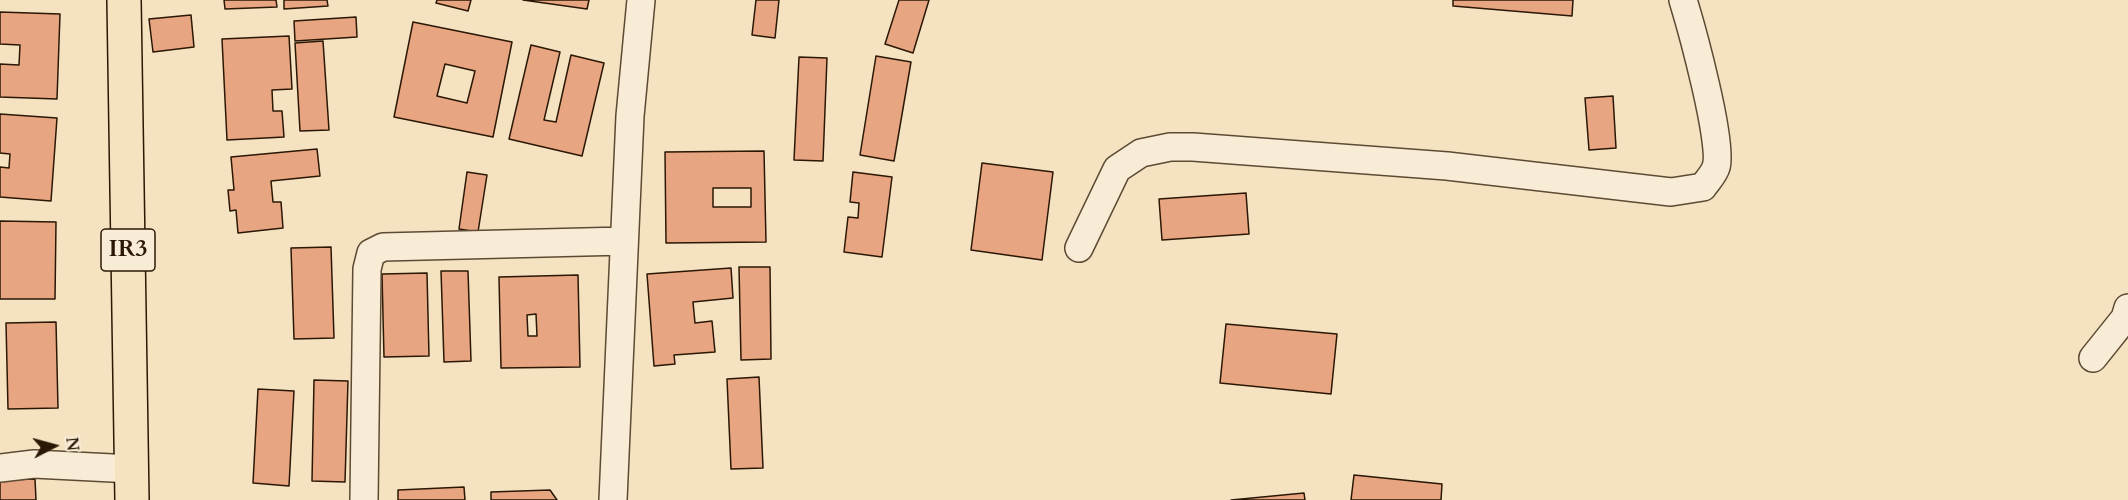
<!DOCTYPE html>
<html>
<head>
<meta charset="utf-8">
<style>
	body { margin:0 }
	#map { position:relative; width:2128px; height:500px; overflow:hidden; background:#f5e2c1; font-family:Cardo,serif }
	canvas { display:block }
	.north { position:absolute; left:24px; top:416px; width:60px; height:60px; -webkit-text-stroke:4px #f8ecd7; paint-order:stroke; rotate:84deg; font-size:16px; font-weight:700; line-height:24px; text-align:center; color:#2a1704 }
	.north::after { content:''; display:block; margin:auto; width:21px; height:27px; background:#2a1704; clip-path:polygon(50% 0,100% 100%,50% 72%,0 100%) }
</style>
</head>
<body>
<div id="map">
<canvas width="2128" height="500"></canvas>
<div class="north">N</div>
</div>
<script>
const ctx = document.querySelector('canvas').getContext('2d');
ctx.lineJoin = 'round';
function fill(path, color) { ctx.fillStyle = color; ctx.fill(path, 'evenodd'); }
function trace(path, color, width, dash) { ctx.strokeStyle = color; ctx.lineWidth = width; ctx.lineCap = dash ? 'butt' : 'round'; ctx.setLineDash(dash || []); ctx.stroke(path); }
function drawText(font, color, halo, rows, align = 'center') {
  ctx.font = font + ' Cardo,serif'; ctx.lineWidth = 6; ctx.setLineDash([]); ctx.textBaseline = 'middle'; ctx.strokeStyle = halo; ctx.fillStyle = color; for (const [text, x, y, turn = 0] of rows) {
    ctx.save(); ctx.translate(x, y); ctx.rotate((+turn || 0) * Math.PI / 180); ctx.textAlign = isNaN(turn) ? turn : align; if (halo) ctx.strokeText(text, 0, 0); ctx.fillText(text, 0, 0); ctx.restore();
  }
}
const building = new Path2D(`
	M 224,0 L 276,0 L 277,7 L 225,9 Z
	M 284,0 L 327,0 L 328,6 L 284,9 Z
	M 437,0 L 471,0 L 468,11 L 436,3 Z
	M 523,0 L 589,0 L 587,9 Z
	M 756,0 L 779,0 L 775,38 L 752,35 Z
	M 899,0 L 929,0 L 913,53 L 885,44 Z
	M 1453,0 L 1573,0 L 1572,16 L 1453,6 Z
	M 0,12 L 60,14 L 57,99 L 0,97 L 0,64 L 19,65 L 20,45 L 0,44 Z
	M 191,15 L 194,47 L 153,52 L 149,19 Z
	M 356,17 L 357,37 L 295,41 L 294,21 Z
	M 413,22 L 512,42 L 493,137 L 394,117 ZM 445,64 L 475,71 L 467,103 L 437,96 Z
	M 289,36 L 292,89 L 272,90 L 273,111 L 282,111 L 284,137 L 227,140 L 222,39 Z
	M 323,41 L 329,130 L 300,131 L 295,43 Z
	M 531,45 L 560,52 L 544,120 L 556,122 L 571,55 L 604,63 L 582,156 L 509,139 Z
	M 876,56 L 911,62 L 894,161 L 860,155 Z
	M 799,57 L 827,58 L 823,161 L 794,160 Z
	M 1613,96 L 1616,148 L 1589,150 L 1585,98 Z
	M 0,114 L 57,118 L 51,201 L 0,197 L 0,167 L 9,168 L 10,154 L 0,153 Z
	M 317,149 L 320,176 L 271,181 L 273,202 L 281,202 L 283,228 L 238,233 L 236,210 L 230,211 L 228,190 L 234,190 L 231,157 Z
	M 764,151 L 766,242 L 666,243 L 665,152 ZM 713,188 L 751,188 L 751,207 L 713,207 Z
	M 982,163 L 1053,172 L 1042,260 L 971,250 Z
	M 467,172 L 487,175 L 478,232 L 459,229 Z
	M 853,172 L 892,177 L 882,257 L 844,252 L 848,217 L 858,218 L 859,203 L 850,202 Z
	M 1246,193 L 1249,234 L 1162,240 L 1159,199 Z
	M 0,221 L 56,222 L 55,299 L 0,299 Z
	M 331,247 L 334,338 L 294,339 L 291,248 Z
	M 739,267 L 770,267 L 771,359 L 741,360 Z
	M 731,268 L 733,298 L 693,302 L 695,323 L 712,321 L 715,352 L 674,355 L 675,364 L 654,366 L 647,274 Z
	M 441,271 L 468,271 L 471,361 L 444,362 Z
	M 427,273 L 429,356 L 384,357 L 382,274 Z
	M 578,275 L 580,367 L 501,368 L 499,277 ZM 536,314 L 537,336 L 528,336 L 527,315 Z
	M 56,322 L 58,408 L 8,409 L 6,323 Z
	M 1226,324 L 1337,334 L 1331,394 L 1220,383 Z
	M 759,377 L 763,468 L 731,469 L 727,379 Z
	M 314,380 L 348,381 L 345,482 L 312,481 Z
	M 258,389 L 294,391 L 289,486 L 253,483 Z
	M 1354,475 L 1442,484 L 1441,500 L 1351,500 Z
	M 35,479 L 36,500 L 0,500 L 0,480 Z
	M 464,487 L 465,500 L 398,500 L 398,490 Z
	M 550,490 L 557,500 L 491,500 L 491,492 Z
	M 1304,493 L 1305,500 L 1231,500 Z`);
const minor = new Path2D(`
	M 1079,248 L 1117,169 L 1141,153 L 1170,147 L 1193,147 L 1447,166 L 1671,192 L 1703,187 C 1707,181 1714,174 1716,167 C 1724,145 1691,26 1683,0
	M 2093,358 L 2125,318 L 2128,308
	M 0,468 L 34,464 L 132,469
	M 364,500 L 367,269 L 371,253 L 383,247 L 624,241
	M 613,500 L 630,116 L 641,0`);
const primary = new Path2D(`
	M 124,0 L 132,500`);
const shields = [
	[128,250,54]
];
const shieldNames = [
	["IR3",128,250]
];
fill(building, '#e8a581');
trace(building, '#2a1704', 1.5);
trace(minor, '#5d4a33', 30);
trace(primary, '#2a1704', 36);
trace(minor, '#f8ecd7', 27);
trace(primary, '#f5e2c1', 33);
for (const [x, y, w] of shields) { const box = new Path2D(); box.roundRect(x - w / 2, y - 21, w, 42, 4.5); ctx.fillStyle = '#f8ecd7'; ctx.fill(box); trace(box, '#2a1704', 1.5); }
drawText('bold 24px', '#2a1704', null, shieldNames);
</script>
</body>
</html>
